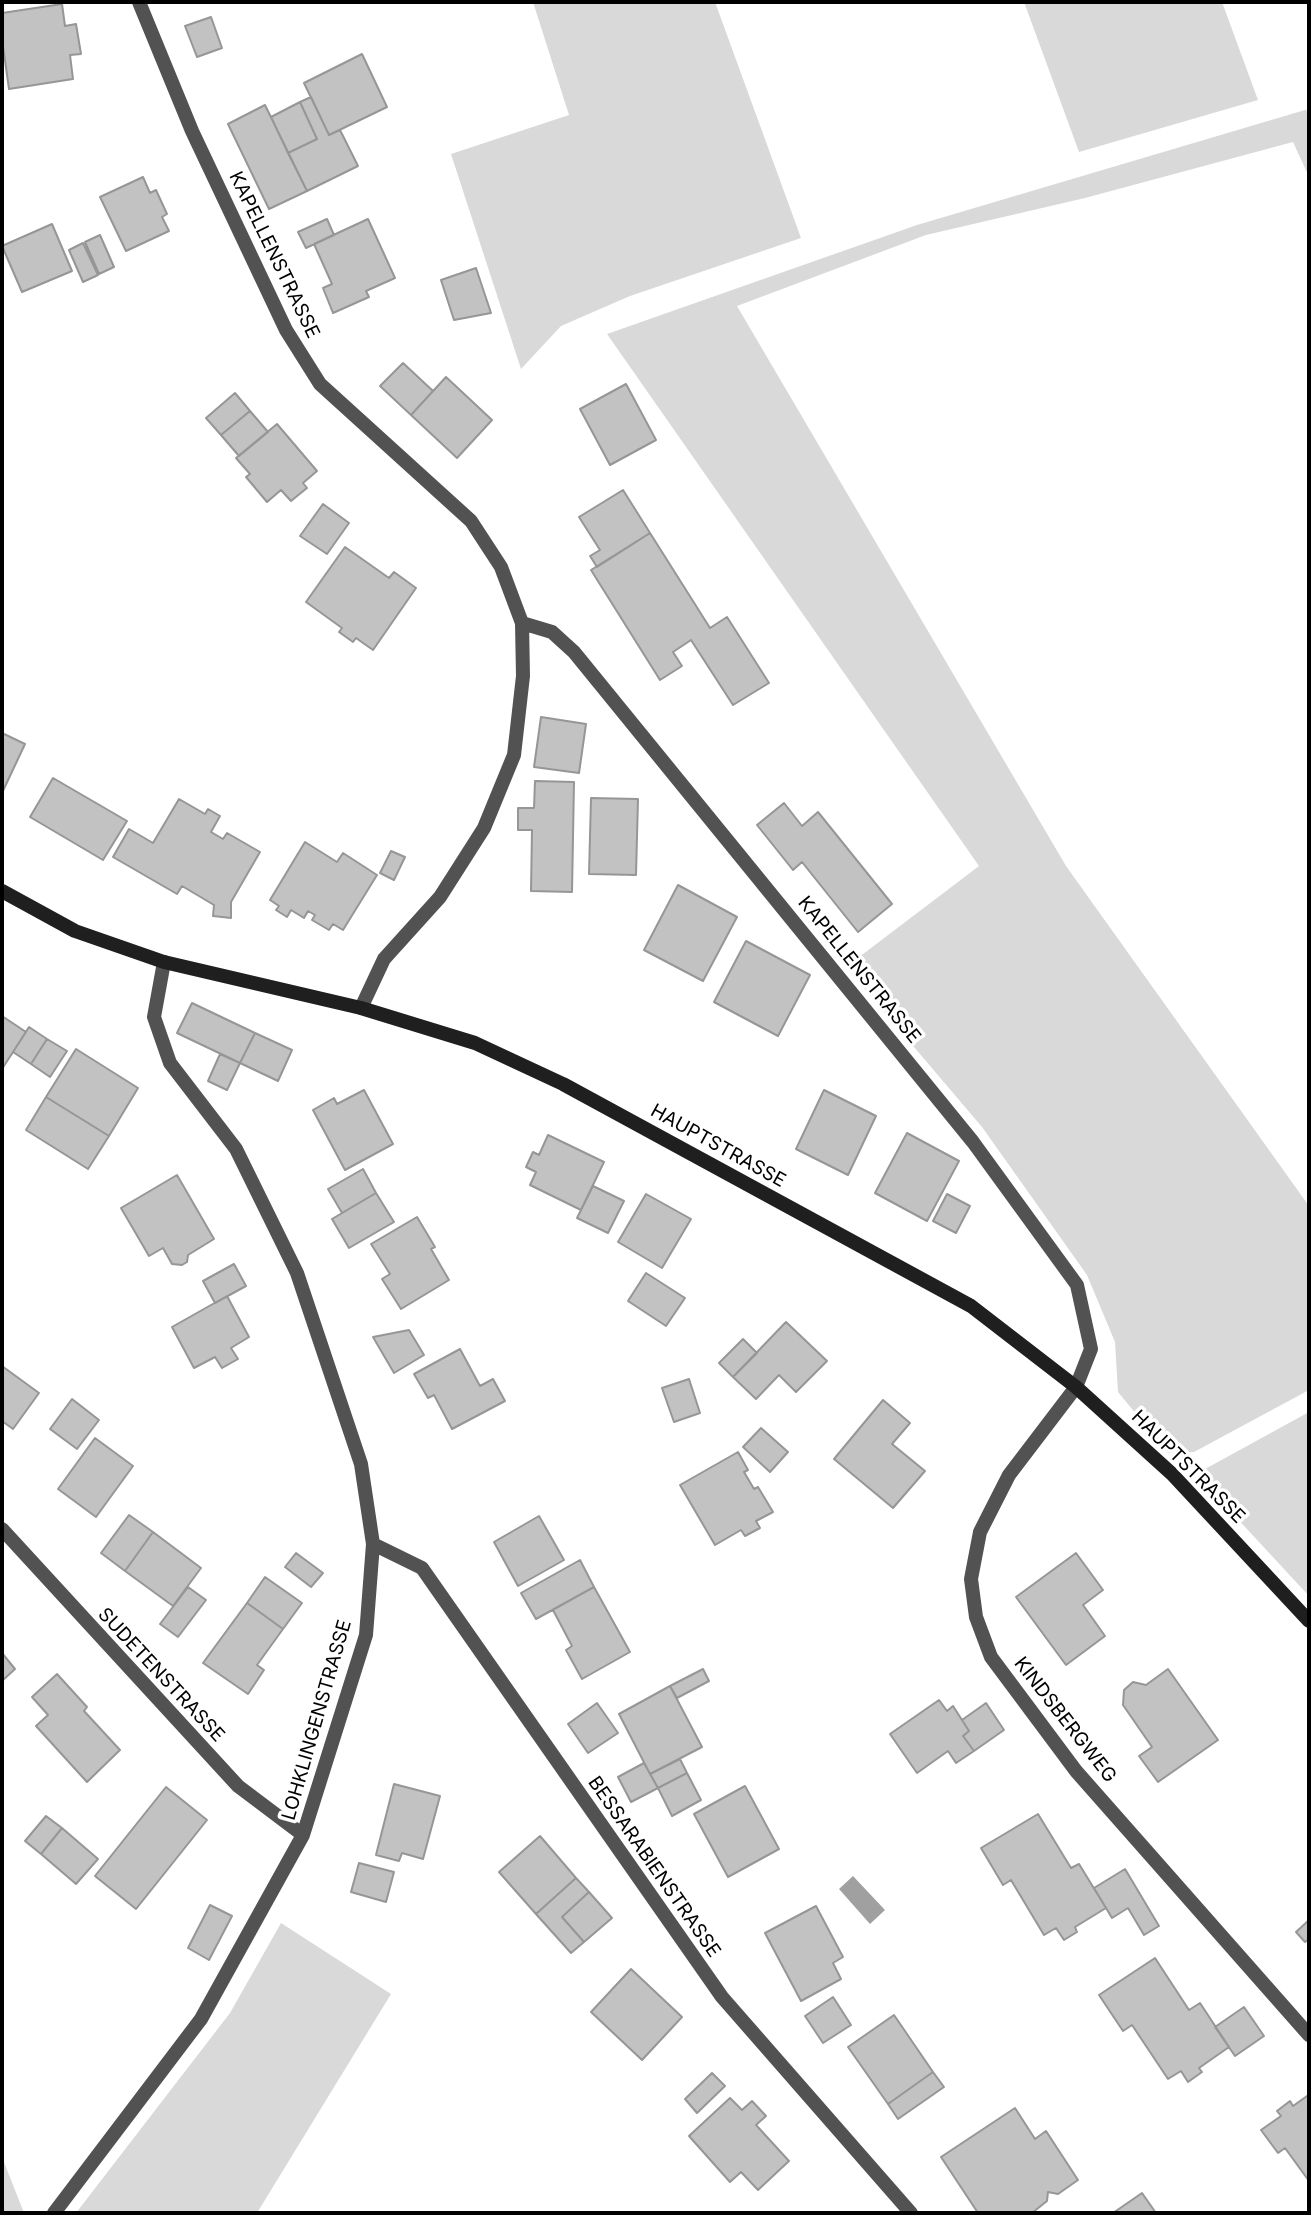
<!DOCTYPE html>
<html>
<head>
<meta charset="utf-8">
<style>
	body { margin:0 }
	#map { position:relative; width:1311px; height:2215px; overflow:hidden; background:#fff; font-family:Inter,sans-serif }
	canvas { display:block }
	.frame { position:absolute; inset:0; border:4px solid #000; pointer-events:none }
</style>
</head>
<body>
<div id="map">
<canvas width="1311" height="2215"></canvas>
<div class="frame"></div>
</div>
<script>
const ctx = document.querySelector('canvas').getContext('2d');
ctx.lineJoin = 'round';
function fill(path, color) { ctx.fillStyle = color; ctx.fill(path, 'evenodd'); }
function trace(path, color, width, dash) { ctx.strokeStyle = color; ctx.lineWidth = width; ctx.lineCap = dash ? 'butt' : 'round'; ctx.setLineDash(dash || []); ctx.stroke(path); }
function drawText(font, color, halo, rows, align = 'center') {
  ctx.font = font + ' Inter,sans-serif'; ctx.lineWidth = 7; ctx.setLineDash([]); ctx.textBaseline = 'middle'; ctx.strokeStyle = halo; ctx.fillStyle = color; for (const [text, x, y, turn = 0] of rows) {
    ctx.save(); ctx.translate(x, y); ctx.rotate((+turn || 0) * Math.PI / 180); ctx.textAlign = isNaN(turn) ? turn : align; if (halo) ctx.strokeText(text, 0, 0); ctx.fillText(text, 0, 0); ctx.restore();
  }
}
const green = new Path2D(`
	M 533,2 L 715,2 L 801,238 L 630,296 L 561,326 L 521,369 L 451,154 L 569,115 Z
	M 1024,2 L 1222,2 L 1258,100 L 1079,152 Z
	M 1305,110 L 1309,111 L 1309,177 L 1293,142 L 1085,198 L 926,235 L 737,306 L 1066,866 L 1309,1206 L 1309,1390 L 1194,1452 L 1168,1453 L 1118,1392 L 1115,1342 L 1087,1275 L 982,1127 L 846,967 L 979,866 L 607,334 L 917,225 Z
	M 1309,1412 L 1309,1596 L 1196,1474 Z
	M 281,1923 L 391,1994 L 257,2213 L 76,2213 L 230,2013 Z
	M 2,2157 L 24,2213 L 2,2213 Z`);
const water = new Path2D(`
	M 853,1876 L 885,1910 L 870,1924 L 839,1889 Z`);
const building = new Path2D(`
	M 62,4 L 65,26 L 76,24 L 81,54 L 70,55 L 73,79 L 9,89 L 2,39 L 2,13 Z
	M 211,17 L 222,48 L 197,57 L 185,26 Z
	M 362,54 L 387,107 L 329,135 L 304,83 Z
	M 311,97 L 329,135 L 340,130 L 358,166 L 307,191 L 288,153 L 317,139 L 300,102 Z
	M 300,102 L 317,139 L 288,153 L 271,117 Z
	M 265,105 L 307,191 L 269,209 L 228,124 Z
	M 143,177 L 150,193 L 156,190 L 167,214 L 162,217 L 169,231 L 126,251 L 100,197 Z
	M 327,219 L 334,235 L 306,248 L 298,232 Z
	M 368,219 L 395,278 L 366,291 L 369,297 L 333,313 L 323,288 L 332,284 L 314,244 Z
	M 52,224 L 72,271 L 22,292 L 2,246 Z
	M 100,235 L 114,267 L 99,274 L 85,242 Z
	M 83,243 L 98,275 L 83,282 L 69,250 Z
	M 476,268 L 491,313 L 454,320 L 441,280 Z
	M 403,363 L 433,391 L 411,415 L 380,386 Z
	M 446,377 L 492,420 L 457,458 L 411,415 Z
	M 626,384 L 656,440 L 610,465 L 580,409 Z
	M 235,393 L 250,411 L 221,435 L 206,418 Z
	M 250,411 L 268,432 L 239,456 L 221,435 Z
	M 277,424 L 317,471 L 303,483 L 307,488 L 291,501 L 281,490 L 267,502 L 246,477 L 250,474 L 236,458 Z
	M 623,490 L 650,533 L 597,567 L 590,556 L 600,550 L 579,517 Z
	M 323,504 L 349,523 L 327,554 L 300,536 Z
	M 650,533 L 710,628 L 727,617 L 769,683 L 733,705 L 691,640 L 673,652 L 682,666 L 660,680 L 591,570 Z
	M 345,547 L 389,578 L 394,572 L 416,588 L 373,650 L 356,638 L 353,642 L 339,632 L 342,628 L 306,602 Z
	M 541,717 L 586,724 L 579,773 L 534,767 Z
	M 2,733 L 25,744 L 2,793 Z
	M 53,778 L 127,821 L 103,860 L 30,817 Z
	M 535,781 L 574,782 L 572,892 L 531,891 L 532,830 L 518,830 L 518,808 L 534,808 Z
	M 591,798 L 638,799 L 636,875 L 589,874 Z
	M 179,799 L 205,814 L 208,809 L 220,816 L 211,832 L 223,839 L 227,833 L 260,852 L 231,902 L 231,918 L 213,916 L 214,905 L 182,886 L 177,894 L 113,857 L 129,829 L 153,843 Z
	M 784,803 L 802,826 L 818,812 L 892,904 L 858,932 L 802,862 L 793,870 L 757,825 Z
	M 305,842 L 337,862 L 343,853 L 377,875 L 343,930 L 333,924 L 329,930 L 312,920 L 315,915 L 308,911 L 304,918 L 291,910 L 287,917 L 276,910 L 279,906 L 270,900 Z
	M 391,851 L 405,857 L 394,880 L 380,873 Z
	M 678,885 L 737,917 L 703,981 L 644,950 Z
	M 746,941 L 810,975 L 778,1036 L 714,1002 Z
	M 192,1003 L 255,1033 L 240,1063 L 177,1033 Z
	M 2,1016 L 26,1032 L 2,1069 Z
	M 29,1027 L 47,1039 L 31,1064 L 13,1052 Z
	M 255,1033 L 292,1050 L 278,1081 L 240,1063 Z
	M 47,1039 L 67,1051 L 50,1077 L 31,1064 Z
	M 76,1049 L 138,1088 L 109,1136 L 46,1097 Z
	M 220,1054 L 240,1063 L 227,1090 L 208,1081 Z
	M 364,1090 L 393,1144 L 345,1170 L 313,1110 L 334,1098 L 337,1104 Z
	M 824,1090 L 876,1116 L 848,1175 L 796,1149 Z
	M 46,1097 L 109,1136 L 88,1169 L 26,1130 Z
	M 907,1133 L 959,1161 L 927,1221 L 875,1193 Z
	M 548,1135 L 604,1162 L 581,1210 L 530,1185 L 536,1172 L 526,1167 L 533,1152 L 539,1155 Z
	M 363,1169 L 376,1193 L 342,1213 L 328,1189 Z
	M 177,1175 L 214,1239 L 188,1255 L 187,1262 L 182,1265 L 172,1264 L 163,1248 L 149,1256 L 121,1208 Z
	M 593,1186 L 624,1201 L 608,1233 L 577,1218 Z
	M 376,1193 L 394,1222 L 349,1248 L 332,1219 Z
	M 646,1194 L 691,1219 L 662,1268 L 618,1242 Z
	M 947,1194 L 970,1206 L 956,1233 L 933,1221 Z
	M 417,1217 L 435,1247 L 431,1249 L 449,1280 L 401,1309 L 382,1279 L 390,1274 L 371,1244 Z
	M 234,1264 L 246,1286 L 215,1303 L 203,1281 Z
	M 646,1273 L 685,1298 L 666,1326 L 628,1301 Z
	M 227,1296 L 249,1337 L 231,1348 L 238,1359 L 222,1368 L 215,1357 L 194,1368 L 172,1327 Z
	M 786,1322 L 827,1361 L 796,1392 L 779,1375 L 756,1399 L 733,1377 Z
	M 409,1330 L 424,1355 L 394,1373 L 373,1337 Z
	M 743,1339 L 757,1353 L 733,1377 L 719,1363 Z
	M 460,1349 L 480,1386 L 493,1379 L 505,1401 L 452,1429 L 434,1395 L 428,1398 L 414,1374 Z
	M 2,1366 L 39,1393 L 13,1429 L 2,1421 Z
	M 689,1379 L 700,1413 L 674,1422 L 662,1388 Z
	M 72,1399 L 99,1420 L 77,1449 L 50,1429 Z
	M 883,1400 L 910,1423 L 892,1444 L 925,1471 L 893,1508 L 834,1459 Z
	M 761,1428 L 788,1452 L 770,1472 L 743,1447 Z
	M 95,1438 L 133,1466 L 96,1517 L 58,1489 Z
	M 738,1452 L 748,1470 L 744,1472 L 754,1489 L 758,1487 L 773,1512 L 756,1521 L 760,1528 L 745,1536 L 741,1530 L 715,1545 L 680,1485 Z
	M 129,1515 L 153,1532 L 125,1571 L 101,1553 Z
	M 539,1516 L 564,1560 L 518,1586 L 494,1542 Z
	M 153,1532 L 201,1568 L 173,1606 L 125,1571 Z
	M 296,1553 L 323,1573 L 311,1587 L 285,1567 Z
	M 1076,1553 L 1103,1590 L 1083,1605 L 1105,1636 L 1066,1665 L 1016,1597 Z
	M 580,1560 L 594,1587 L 536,1619 L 521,1593 Z
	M 265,1577 L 302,1603 L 283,1629 L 247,1603 Z
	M 188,1587 L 206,1600 L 178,1637 L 160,1624 Z
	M 594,1587 L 630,1652 L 582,1679 L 566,1650 L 572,1646 L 553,1610 Z
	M 247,1603 L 283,1629 L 257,1665 L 264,1670 L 248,1694 L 203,1663 Z
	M 2,1653 L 15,1669 L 2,1681 Z
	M 703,1669 L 709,1681 L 677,1698 L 670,1686 Z
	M 1168,1669 L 1218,1740 L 1158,1782 L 1139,1756 L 1152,1747 L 1123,1705 L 1124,1690 L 1133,1682 L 1146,1685 Z
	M 57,1674 L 87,1707 L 84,1711 L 120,1750 L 87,1782 L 36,1726 L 48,1715 L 32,1697 Z
	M 670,1686 L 702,1747 L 650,1774 L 619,1714 Z
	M 939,1700 L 947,1711 L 953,1706 L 962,1720 L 969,1731 L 963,1736 L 974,1751 L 956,1763 L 948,1751 L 917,1773 L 890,1734 Z
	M 597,1703 L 618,1733 L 588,1753 L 568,1724 Z
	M 986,1703 L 1004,1730 L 974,1751 L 963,1736 L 969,1731 L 962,1720 Z
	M 680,1759 L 687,1773 L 658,1788 L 650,1774 Z
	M 644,1763 L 658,1788 L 631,1802 L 618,1777 Z
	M 687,1773 L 701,1800 L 672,1816 L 658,1788 Z
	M 394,1784 L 440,1796 L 423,1859 L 402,1853 L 399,1861 L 376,1855 Z
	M 745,1786 L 779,1849 L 728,1877 L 694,1814 Z
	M 166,1787 L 207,1820 L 136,1909 L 95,1876 Z
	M 1038,1814 L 1071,1868 L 1079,1864 L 1106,1908 L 1075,1927 L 1077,1932 L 1064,1940 L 1056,1928 L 1044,1935 L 1011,1880 L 1003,1885 L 981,1848 Z
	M 46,1816 L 62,1828 L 41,1854 L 25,1841 Z
	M 62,1828 L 98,1859 L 76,1884 L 41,1854 Z
	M 540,1836 L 576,1878 L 536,1914 L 499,1872 Z
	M 359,1863 L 394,1872 L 386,1902 L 351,1892 Z
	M 1125,1869 L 1159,1926 L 1144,1935 L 1128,1908 L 1112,1918 L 1094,1888 Z
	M 576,1878 L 589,1892 L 562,1917 L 584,1942 L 571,1953 L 536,1914 Z
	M 589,1892 L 612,1918 L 584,1942 L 562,1917 Z
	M 210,1905 L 232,1916 L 209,1960 L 188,1948 Z
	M 816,1906 L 843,1957 L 833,1963 L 841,1979 L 801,2001 L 765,1933 Z
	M 1309,1920 L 1309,1939 L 1305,1942 L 1296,1932 Z
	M 1155,1958 L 1189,2010 L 1200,2003 L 1229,2047 L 1199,2068 L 1202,2072 L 1188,2082 L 1181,2071 L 1168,2079 L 1132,2025 L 1123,2031 L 1099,1995 Z
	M 631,1969 L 682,2017 L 642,2060 L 591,2012 Z
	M 833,1997 L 851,2025 L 823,2043 L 805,2016 Z
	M 1244,2007 L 1264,2036 L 1235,2056 L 1215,2027 Z
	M 894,2015 L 933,2072 L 888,2104 L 848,2047 Z
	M 933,2072 L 944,2087 L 898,2119 L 888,2104 Z
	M 712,2073 L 725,2086 L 697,2113 L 685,2099 Z
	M 1307,2096 L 1309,2099 L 1309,2181 L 1285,2148 L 1278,2153 L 1261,2130 L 1281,2116 L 1277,2111 L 1290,2101 L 1293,2106 Z
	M 730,2098 L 742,2110 L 752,2101 L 766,2116 L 756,2125 L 789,2161 L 758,2190 L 741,2172 L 730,2182 L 689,2136 Z
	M 1015,2108 L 1035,2139 L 1046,2131 L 1078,2180 L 1058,2194 L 1048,2192 L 1047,2201 L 1032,2213 L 978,2213 L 941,2157 Z
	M 1142,2193 L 1156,2213 L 1113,2213 Z`);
const street = new Path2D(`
	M 139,2 L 192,131 L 286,330 L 320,384 L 471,521 L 501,567 L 522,623 L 523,676 L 514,755 L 484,828 L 440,897 L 384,959 L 361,1008
	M 522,623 L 552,632 L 574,652 L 973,1142 L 1077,1285 L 1091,1349 L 1076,1387 L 1009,1475 L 980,1532 L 971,1579 L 976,1617 L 991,1657 L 1076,1771 L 1309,2035
	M 2,1529 L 238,1786 L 303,1835
	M 373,1544 L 422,1568 L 722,1997 L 911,2213
	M 54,2213 L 201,2019 L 303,1835 L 366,1635 L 373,1544 L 361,1464 L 297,1273 L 236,1149 L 170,1063 L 154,1017 L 164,962`);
const secondary = new Path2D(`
	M 2,891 L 75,931 L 164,962 L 361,1008 L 475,1043 L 563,1084 L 971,1306 L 1076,1387 L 1172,1474 L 1309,1621`);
const streetNames = [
	["KAPELLENSTRASSE",274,255,64],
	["KAPELLENSTRASSE",859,970,51],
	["HAUPTSTRASSE",718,1146,29],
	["HAUPTSTRASSE",1188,1467,45],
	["SUDETENSTRASSE",161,1675,47],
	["LOHKLINGENSTRASSE",317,1720,-74],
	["KINDSBERGWEG",1065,1720,52],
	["BESSARABIENSTRASSE",654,1867,55]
];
fill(green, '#d9d9d9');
fill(water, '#a0a0a0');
fill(building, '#c2c2c2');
trace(building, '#969696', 2);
trace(street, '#525252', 14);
trace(secondary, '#1f1f1f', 14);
drawText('19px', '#000', '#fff', streetNames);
</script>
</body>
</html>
